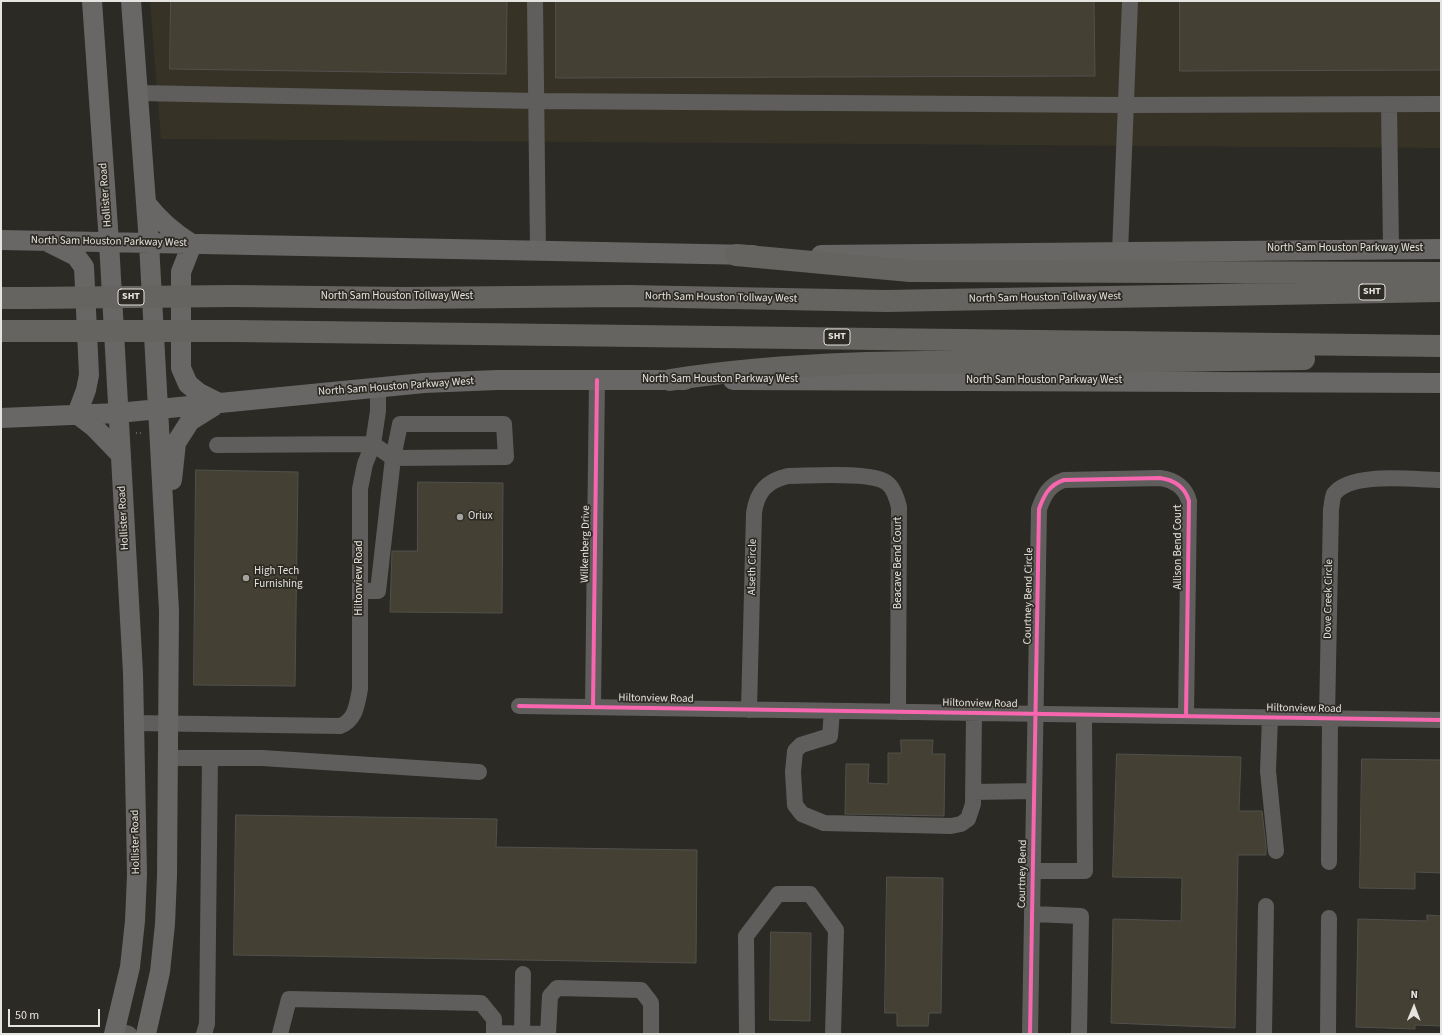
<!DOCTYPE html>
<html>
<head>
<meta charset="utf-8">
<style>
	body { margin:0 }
	#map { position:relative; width:1442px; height:1035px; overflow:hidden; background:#2b2a25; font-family:"Source Sans 3",sans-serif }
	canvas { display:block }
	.frame { position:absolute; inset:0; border:2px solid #e6e4e0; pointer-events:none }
	.north { position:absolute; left:1394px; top:987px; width:40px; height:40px; -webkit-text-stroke:3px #2d2b23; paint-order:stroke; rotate:1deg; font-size:11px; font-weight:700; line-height:16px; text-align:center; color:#e6e4e0 }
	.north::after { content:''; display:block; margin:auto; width:14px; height:18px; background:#e6e4e0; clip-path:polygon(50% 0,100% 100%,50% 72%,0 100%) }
	.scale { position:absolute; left:8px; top:1009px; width:92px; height:18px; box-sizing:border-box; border:2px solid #e6e4e0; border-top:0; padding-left:5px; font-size:12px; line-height:14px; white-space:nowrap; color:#e6e4e0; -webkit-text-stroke:3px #2d2b23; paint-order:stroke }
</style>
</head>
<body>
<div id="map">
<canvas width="1442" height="1035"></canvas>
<div class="frame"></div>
<div class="north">N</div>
<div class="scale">50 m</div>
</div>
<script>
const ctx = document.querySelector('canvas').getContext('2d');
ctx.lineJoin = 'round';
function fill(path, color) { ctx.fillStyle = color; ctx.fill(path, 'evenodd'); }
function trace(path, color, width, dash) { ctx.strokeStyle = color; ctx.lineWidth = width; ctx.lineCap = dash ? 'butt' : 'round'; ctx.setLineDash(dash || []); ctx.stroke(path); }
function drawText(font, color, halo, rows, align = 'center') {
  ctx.font = font + ' "Source Sans 3",sans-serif'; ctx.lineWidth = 3.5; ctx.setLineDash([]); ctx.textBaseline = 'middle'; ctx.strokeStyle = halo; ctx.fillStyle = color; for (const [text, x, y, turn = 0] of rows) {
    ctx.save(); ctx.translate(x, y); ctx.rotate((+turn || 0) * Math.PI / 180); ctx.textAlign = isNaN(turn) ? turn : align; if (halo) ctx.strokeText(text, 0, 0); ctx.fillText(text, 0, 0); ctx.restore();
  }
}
const built = new Path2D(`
	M 150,1 L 1441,1 L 1441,148 L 161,139 Z`);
const building = new Path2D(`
	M 171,1 L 507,1 L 506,74 L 170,69 Z
	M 556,1 L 1094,1 L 1095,76 L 556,78 Z
	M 1180,1 L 1441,1 L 1441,70 L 1180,71 Z
	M 196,470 L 298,472 L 295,686 L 194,685 Z
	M 418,482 L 503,483 L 502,613 L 390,612 L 392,551 L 417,551 Z
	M 901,740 L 933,740 L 932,754 L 945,754 L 944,816 L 845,814 L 846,764 L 869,764 L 868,783 L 888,784 L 888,753 L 901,753 Z
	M 1117,754 L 1241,757 L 1239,811 L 1262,811 L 1266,845 L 1266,855 L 1238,855 L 1235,1028 L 1111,1023 L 1113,919 L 1181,921 L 1182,878 L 1113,877 Z
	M 1362,759 L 1441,760 L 1441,873 L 1415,872 L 1415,889 L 1360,888 Z
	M 236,815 L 497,819 L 496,847 L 697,850 L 696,963 L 234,955 Z
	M 887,877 L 943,878 L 941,1013 L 929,1013 L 928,1026 L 897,1026 L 897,1013 L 885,1013 Z
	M 1427,915 L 1441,916 L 1441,1026 L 1415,1025 L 1415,1029 L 1356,1027 L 1358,919 L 1427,921 Z
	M 771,932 L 811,933 L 810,1021 L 770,1020 Z`);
const path = new Path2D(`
	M 136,433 L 142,433`);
const minor = new Path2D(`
	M 535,1 L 538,250
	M 138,93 L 536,101 L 1126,105 L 1441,104
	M 1389,104 L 1391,249
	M 1120,252 L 1130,1
	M 400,424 L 504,424 L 506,457 L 393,458 Z
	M 217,445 L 373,444 L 393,458 L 378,591 L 360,591
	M 519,706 L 1441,720
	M 593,707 L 597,380
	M 749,710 L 754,513 C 757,491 767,481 788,476 C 809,476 872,471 887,483 C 894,488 897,499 899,507 L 898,712
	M 832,711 L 830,736 L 801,745 L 795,751 L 793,772 L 795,805 L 802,814 L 824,823 L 951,826 L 961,824 L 968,819 L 973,804 L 974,713
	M 1270,718 L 1268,771 L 1276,851
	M 1327,718 L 1331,509 C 1332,505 1332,498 1334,494 C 1351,471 1414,480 1441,480
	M 134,723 L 340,726 C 356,720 357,704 360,689 L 360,489 L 365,464 L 373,444 L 378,411 L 378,387
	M 167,758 L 262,758 L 479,772
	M 973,792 L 1034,791
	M 1329,862 L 1330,718
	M 1032,871 L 1085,871 L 1084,715
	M 1032,914 L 1081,916 L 1079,1034
	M 115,1030 L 129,1034
	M 494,1033 L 548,1034 L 550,996 L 557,988 L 641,990 L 651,1003 L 651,1034
	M 522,1033 L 523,974
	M 204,1034 L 207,1024 L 210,758
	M 280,1034 L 289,999 L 481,1003 L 494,1019 L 494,1034
	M 747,1034 L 746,936 L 778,894 L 810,894 L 836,930 L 833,1034
	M 1030,1034 L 1039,509 C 1044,495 1049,485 1064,480 L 1160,478 C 1174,480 1185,487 1189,501 L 1186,716
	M 1264,1034 L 1266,906
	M 1328,1034 L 1329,918`);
const major = new Path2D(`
	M 92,1 L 109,242 L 133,673 L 136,821 L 137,875 L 135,921 L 130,967 L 114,1034
	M 131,1 L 149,243 L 169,611 L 167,876 L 165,924 L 160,972 L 146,1034
	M 146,203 C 159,220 174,233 192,244
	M 1,240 L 753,255
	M 50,243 L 76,256 L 84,267 L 89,375 L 86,390 L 77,414
	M 192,244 L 181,272 L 181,368 L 188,384 L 199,393 L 219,403
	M 821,255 L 1441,249
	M 733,380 L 1441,383
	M 77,414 L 94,427 L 121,455
	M 1,418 L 118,413 L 424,383 L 497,380 L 685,380
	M 172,480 L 176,443 L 190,421 L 214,406`);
const highway = new Path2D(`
	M 736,255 L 910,271 L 1441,273
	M 234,296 L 405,298 L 628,296 L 886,301 L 1441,291
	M 1,298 L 28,298
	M 1,331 L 29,331
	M 234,331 L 1441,346
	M 670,380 C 792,361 916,361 1039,362 C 1127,362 1215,360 1304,359`);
const highwayBridge = new Path2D(`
	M 28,298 L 234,296
	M 29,331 L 234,331`);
const cycleway = new Path2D(`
	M 519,706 L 1441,720
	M 593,707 L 597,380
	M 1030,1034 L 1039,509 C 1044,495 1049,485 1064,480 L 1160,478 C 1174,480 1185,487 1189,501 L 1186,716`);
const markers = [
	[460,517,4,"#a5a39f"],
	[246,578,4,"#a5a39f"]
];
const shields = [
	[1372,292,26],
	[131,297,26],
	[837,337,26]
];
const shieldNames = [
	["SHT",1372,292],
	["SHT",131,297],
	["SHT",837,337]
];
const streetNames = [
	["Hollister Road",106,195,-94],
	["North Sam Houston Parkway West",109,242,1],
	["North Sam Houston Parkway West",1345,249],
	["North Sam Houston Tollway West",397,297],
	["North Sam Houston Tollway West",721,298,1],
	["North Sam Houston Tollway West",1045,298,-1],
	["North Sam Houston Parkway West",720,380],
	["North Sam Houston Parkway West",1044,381],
	["North Sam Houston Parkway West",396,387,-4],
	["Hollister Road",124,518,-93],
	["Wilkenberg Drive",586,544,-89],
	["Allison Bend Court",1179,547,-90],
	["Beacave Bend Court",899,563,-90],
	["Alseth Circle",753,567,-89],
	["Hiltonview Road",360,578,-90],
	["Courtney Bend Circle",1029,596,-89],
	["Dove Creek Circle",1329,599,-89],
	["Hiltonview Road",656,699,1],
	["Hiltonview Road",980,704,1],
	["Hiltonview Road",1304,709,1],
	["Hollister Road",136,842,-91],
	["Courtney Bend",1023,874,-89]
];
const poiNames = [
	["Oriux",468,517],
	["High Tech",254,572],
	["Furnishing",254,585]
];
fill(built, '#373226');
fill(building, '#444033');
trace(building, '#51504c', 1);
trace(path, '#61605d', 2, [1, 3]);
trace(minor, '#5f5e5c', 16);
trace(major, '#686765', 20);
trace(highway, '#666460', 22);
trace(highwayBridge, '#666460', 22);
trace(cycleway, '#f766af', 4);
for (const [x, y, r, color] of markers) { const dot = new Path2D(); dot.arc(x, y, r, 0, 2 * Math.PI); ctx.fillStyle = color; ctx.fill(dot); trace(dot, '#2d2b23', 1.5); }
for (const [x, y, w] of shields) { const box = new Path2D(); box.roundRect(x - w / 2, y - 8, w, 16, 3); ctx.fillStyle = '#2d2b23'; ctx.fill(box); trace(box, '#e6e4e0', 1); }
drawText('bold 10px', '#e6e4e0', null, shieldNames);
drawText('11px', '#e6e4e0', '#2d2b23', streetNames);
drawText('11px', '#e6e4e0', '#2d2b23', poiNames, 'left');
</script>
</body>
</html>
